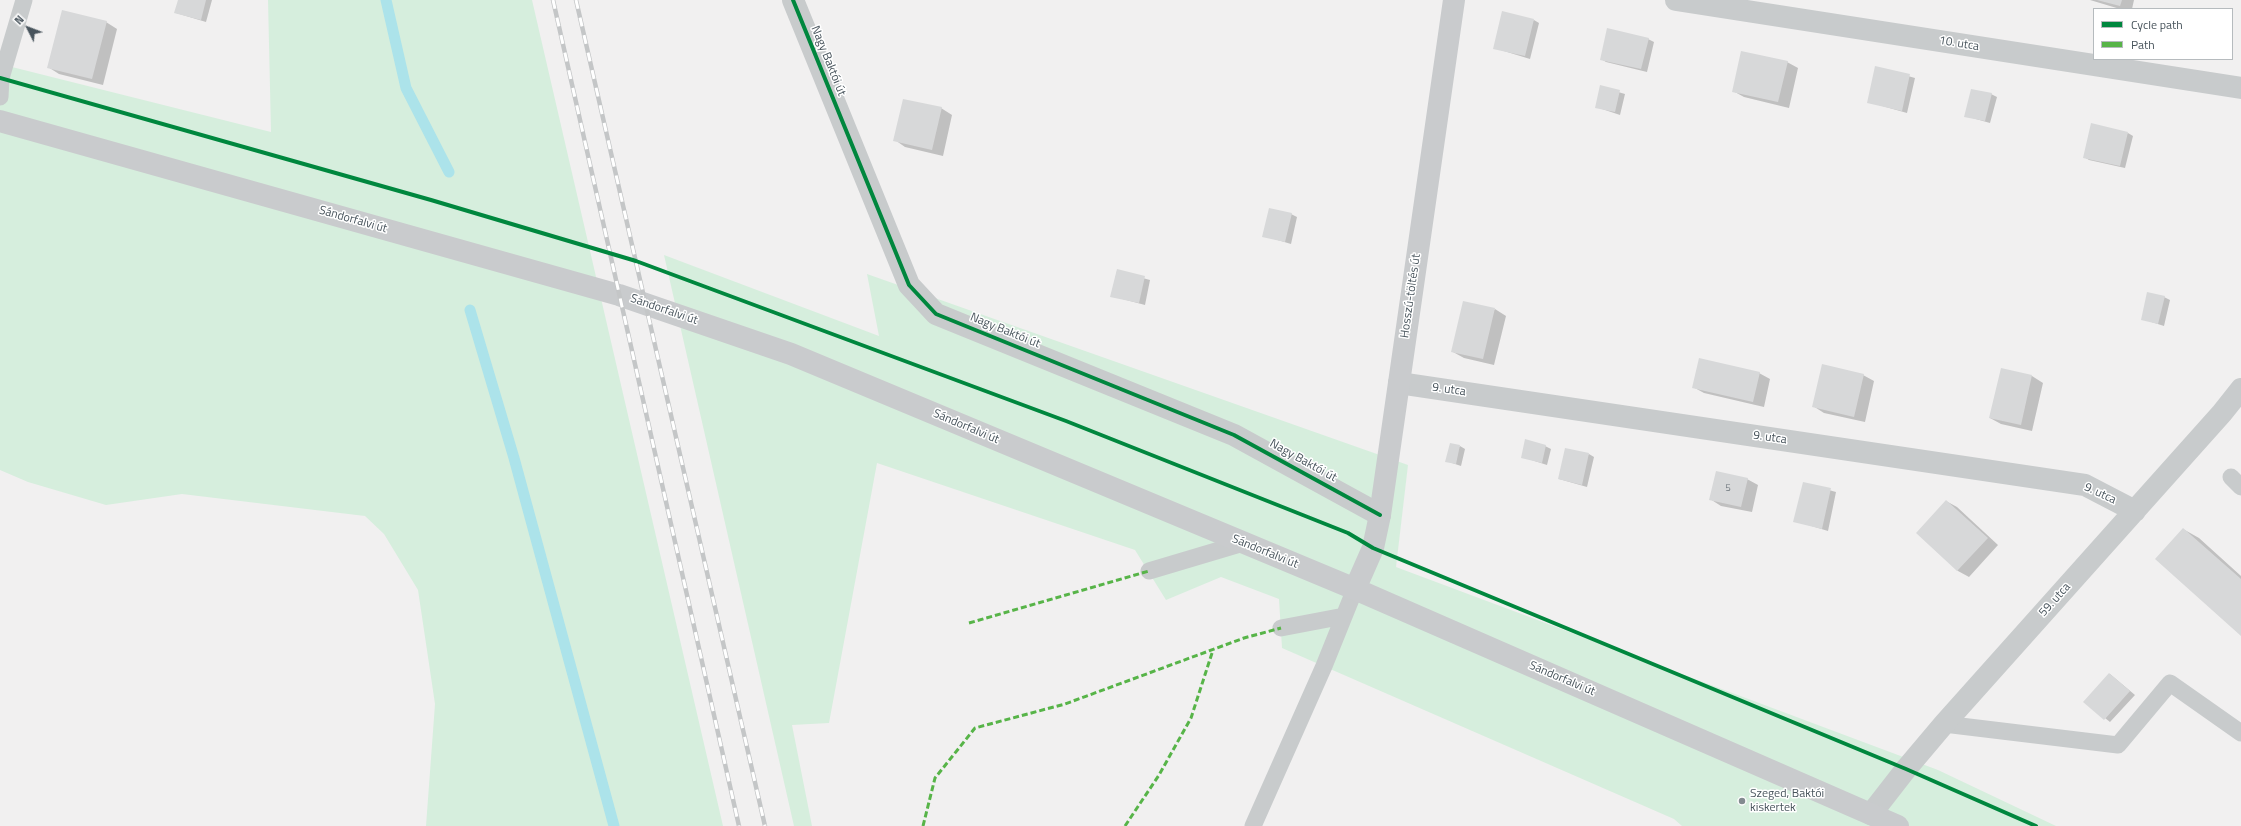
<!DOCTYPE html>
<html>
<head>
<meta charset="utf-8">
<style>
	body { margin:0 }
	#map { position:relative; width:2241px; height:826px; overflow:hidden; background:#f1f0f0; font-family:"Titillium Web",sans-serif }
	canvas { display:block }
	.legend { position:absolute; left:2093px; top:8px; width:140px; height:52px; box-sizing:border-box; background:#fff; border:1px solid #b6bbbe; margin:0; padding:5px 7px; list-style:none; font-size:12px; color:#48545c }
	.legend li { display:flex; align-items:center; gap:8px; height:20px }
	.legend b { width:20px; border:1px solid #b6bbbe }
	.north { position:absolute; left:8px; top:8px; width:40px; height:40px; -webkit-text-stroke:3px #fff; paint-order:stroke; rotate:312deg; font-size:11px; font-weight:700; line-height:16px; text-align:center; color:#48545c }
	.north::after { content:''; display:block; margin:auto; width:14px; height:18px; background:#48545c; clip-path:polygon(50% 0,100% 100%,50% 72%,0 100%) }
</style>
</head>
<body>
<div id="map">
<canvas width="2241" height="826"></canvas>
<ul class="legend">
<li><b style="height:5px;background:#00873e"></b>Cycle path</li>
<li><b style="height:5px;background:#57b448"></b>Path</li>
</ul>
<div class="north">N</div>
</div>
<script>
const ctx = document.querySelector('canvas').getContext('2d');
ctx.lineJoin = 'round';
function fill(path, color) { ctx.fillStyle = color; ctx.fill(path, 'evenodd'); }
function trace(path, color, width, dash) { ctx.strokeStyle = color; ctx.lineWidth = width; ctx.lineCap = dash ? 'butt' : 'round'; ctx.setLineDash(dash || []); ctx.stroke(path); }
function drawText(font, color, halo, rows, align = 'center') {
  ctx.font = font + ' "Titillium Web",sans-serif'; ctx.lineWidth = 3; ctx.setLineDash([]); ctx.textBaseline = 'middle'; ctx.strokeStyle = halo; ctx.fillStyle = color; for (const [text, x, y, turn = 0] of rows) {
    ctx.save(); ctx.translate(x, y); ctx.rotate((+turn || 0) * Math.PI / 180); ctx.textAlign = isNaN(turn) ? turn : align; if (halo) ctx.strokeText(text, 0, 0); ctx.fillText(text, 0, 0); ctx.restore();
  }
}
const green = new Path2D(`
	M 268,0 L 532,0 L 723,826 L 426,826 L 435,704 L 418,590 L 384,534 L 365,516 L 182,494 L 106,505 L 28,482 L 0,470 L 0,64 L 271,132 Z
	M 664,255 L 879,336 L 867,274 L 1408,465 L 1396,567 L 1938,770 L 2056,826 L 1682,826 L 1674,819 L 1282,648 L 1279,599 L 1221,577 L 1166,600 L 1135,550 L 877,463 L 829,723 L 792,725 L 812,826 L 794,826 Z`);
const shadow = new Path2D(`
	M 179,0 L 212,0 L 206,22 L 176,13 Z
	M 2090,0 L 2134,0 L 2132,9 L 2120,9 Z
	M 1534,20 L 1539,23 L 1530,59 L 1494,48 Z
	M 106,22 L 117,29 L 103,85 L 59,74 L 48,67 Z
	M 1648,39 L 1654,42 L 1647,72 L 1606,62 L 1601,59 Z
	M 1787,62 L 1798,68 L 1789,108 L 1744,97 L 1733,91 Z
	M 1876,67 L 1915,78 L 1907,113 L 1868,102 Z
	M 1601,87 L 1625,94 L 1620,115 L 1596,107 Z
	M 1991,94 L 1997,97 L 1990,123 L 1965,116 Z
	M 941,108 L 952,115 L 943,156 L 905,147 L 895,140 Z
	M 2128,133 L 2133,136 L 2125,168 L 2089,160 L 2084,157 Z
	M 1291,214 L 1297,217 L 1291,244 L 1264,236 Z
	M 1117,271 L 1150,280 L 1145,305 L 1111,296 Z
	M 2164,297 L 2170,300 L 2164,326 L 2142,319 Z
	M 1495,309 L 1506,316 L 1494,365 L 1464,358 L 1453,352 Z
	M 2002,369 L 2032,376 L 2043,383 L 2032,431 L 2001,424 L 1990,418 Z
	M 1759,373 L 1770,379 L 1764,407 L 1704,393 L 1693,387 Z
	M 1863,375 L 1874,381 L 1865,422 L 1824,413 L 1813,406 Z
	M 1460,446 L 1465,449 L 1461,466 L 1446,461 Z
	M 1545,446 L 1551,449 L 1547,465 L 1522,457 Z
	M 1589,454 L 1594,457 L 1587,487 L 1559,479 Z
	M 1747,479 L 1758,485 L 1752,512 L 1721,506 L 1710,499 Z
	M 1804,483 L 1836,492 L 1828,531 L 1795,521 Z
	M 1946,501 L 1957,507 L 1998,545 L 1969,577 L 1958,571 L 1917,533 Z
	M 2183,529 L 2199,538 L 2241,576 L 2241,635 Z
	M 2110,674 L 2135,695 L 2110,722 L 2085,702 Z`);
const stream = new Path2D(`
	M 386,0 L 406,88 L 449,172
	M 470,310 L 514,458 L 614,826`);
const building = new Path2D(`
	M 178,0 L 206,0 L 201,20 L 174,13 Z
	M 2097,0 L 2122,0 L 2120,6 Z
	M 62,10 L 107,21 L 92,79 L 47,68 Z
	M 1502,11 L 1534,19 L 1525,56 L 1493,49 Z
	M 1607,28 L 1649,38 L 1641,69 L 1600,60 Z
	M 1741,51 L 1788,61 L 1778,102 L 1732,92 Z
	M 1875,66 L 1910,74 L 1902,111 L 1867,103 Z
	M 1600,85 L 1620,90 L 1615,112 L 1595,108 Z
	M 1971,89 L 1992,93 L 1985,121 L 1964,117 Z
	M 903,99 L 942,107 L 932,150 L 893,141 Z
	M 2091,123 L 2128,132 L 2120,166 L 2083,158 Z
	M 1269,208 L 1292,213 L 1285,242 L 1262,237 Z
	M 1117,269 L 1145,276 L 1139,303 L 1110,297 Z
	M 2147,292 L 2165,296 L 2158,324 L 2141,320 Z
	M 1463,301 L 1495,308 L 1483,359 L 1451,352 Z
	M 1699,358 L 1760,372 L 1753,402 L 1692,388 Z
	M 1822,364 L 1864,374 L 1854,417 L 1812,407 Z
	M 2001,368 L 2032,375 L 2021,425 L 1989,418 Z
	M 1525,439 L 1546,445 L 1542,463 L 1521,458 Z
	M 1450,443 L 1460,445 L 1456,464 L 1445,462 Z
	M 1565,448 L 1589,453 L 1582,485 L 1558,479 Z
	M 1716,471 L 1748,478 L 1741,507 L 1709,500 Z
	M 1803,482 L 1831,488 L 1822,529 L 1793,522 Z
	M 1946,500 L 1988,538 L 1957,571 L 1916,533 Z
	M 2183,528 L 2241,579 L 2241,636 L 2155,559 Z
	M 2109,673 L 2130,691 L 2104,720 L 2083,702 Z`);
const lane = new Path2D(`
	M 0,97 L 1,78 L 24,0
	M 2231,477 L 2241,487
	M 1149,571 L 1243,543
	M 1281,628 L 1344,616
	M 1944,724 L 2118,745 L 2170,683 L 2241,733
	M 1253,826 L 1324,666 L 1355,589`);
const street = new Path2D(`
	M 793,0 L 909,285 L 936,314 L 1234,435 L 1380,515
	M 1676,0 L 2241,88
	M 1399,383 L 2085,485 L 2135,511
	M 1871,814 L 1906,769 L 1944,724 L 2222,413 L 2241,389`);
const secondary = new Path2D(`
	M 0,121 L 619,295 L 791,354 L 1355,589 L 1898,826
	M 1355,589 L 1373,548 L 1380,515 L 1454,0`);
const rail = new Path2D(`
	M 553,0 L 739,826
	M 576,0 L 765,826`);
const quiet = new Path2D(`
	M 969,623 L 1149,571
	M 923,826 L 935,778 L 975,728 L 1065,704 L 1244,638 L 1281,628
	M 1125,826 L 1159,775 L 1191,718 L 1213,650`);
const cycleway = new Path2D(`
	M 793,0 L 909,285 L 936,314 L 1234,435 L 1380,515
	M 0,78 L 431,200 L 636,261 L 1066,421 L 1348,533 L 1373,548 L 1906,769 L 2036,826`);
const markers = [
	[1742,801,4,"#838b90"]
];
const numberNames = [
	["5",1728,489]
];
const streetNames = [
	["10. utca",1959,44,9],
	["Nagy Baktói út",828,61,68],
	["Sándorfalvi út",353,220,16],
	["Hosszú-töltés út",1411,296,-82],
	["Sándorfalvi út",664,310,19],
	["Nagy Baktói út",1005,331,22],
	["9. utca",1449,390,8],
	["Sándorfalvi út",966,427,23],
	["9. utca",1770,438,8],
	["Nagy Baktói út",1303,461,29],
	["9. utca",2100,494,25],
	["Sándorfalvi út",1265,552,22],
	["59. utca",2055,600,-48],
	["Sándorfalvi út",1562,679,23]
];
const poiNames = [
	["Szeged, Baktói",1750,794],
	["kiskertek",1750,808]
];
fill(green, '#d6eedd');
fill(shadow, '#0003');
trace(stream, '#ace3ea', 11);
fill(building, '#d7d8d9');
trace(lane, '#c8cbcc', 17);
trace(street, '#c8cbcc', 22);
trace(secondary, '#c9cbcd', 22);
trace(rail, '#c4c6c7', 4.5);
trace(rail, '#fff', 3, [9]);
trace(quiet, '#57b448', 3, [6, 3]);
trace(cycleway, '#00873e', 4);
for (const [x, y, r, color] of markers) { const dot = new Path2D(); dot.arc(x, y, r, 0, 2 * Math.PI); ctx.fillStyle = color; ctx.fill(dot); trace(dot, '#fff', 1.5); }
drawText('10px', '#6d767c', null, numberNames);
drawText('12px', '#48545c', '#fff', streetNames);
drawText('12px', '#48545c', '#fff', poiNames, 'left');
</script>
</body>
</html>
